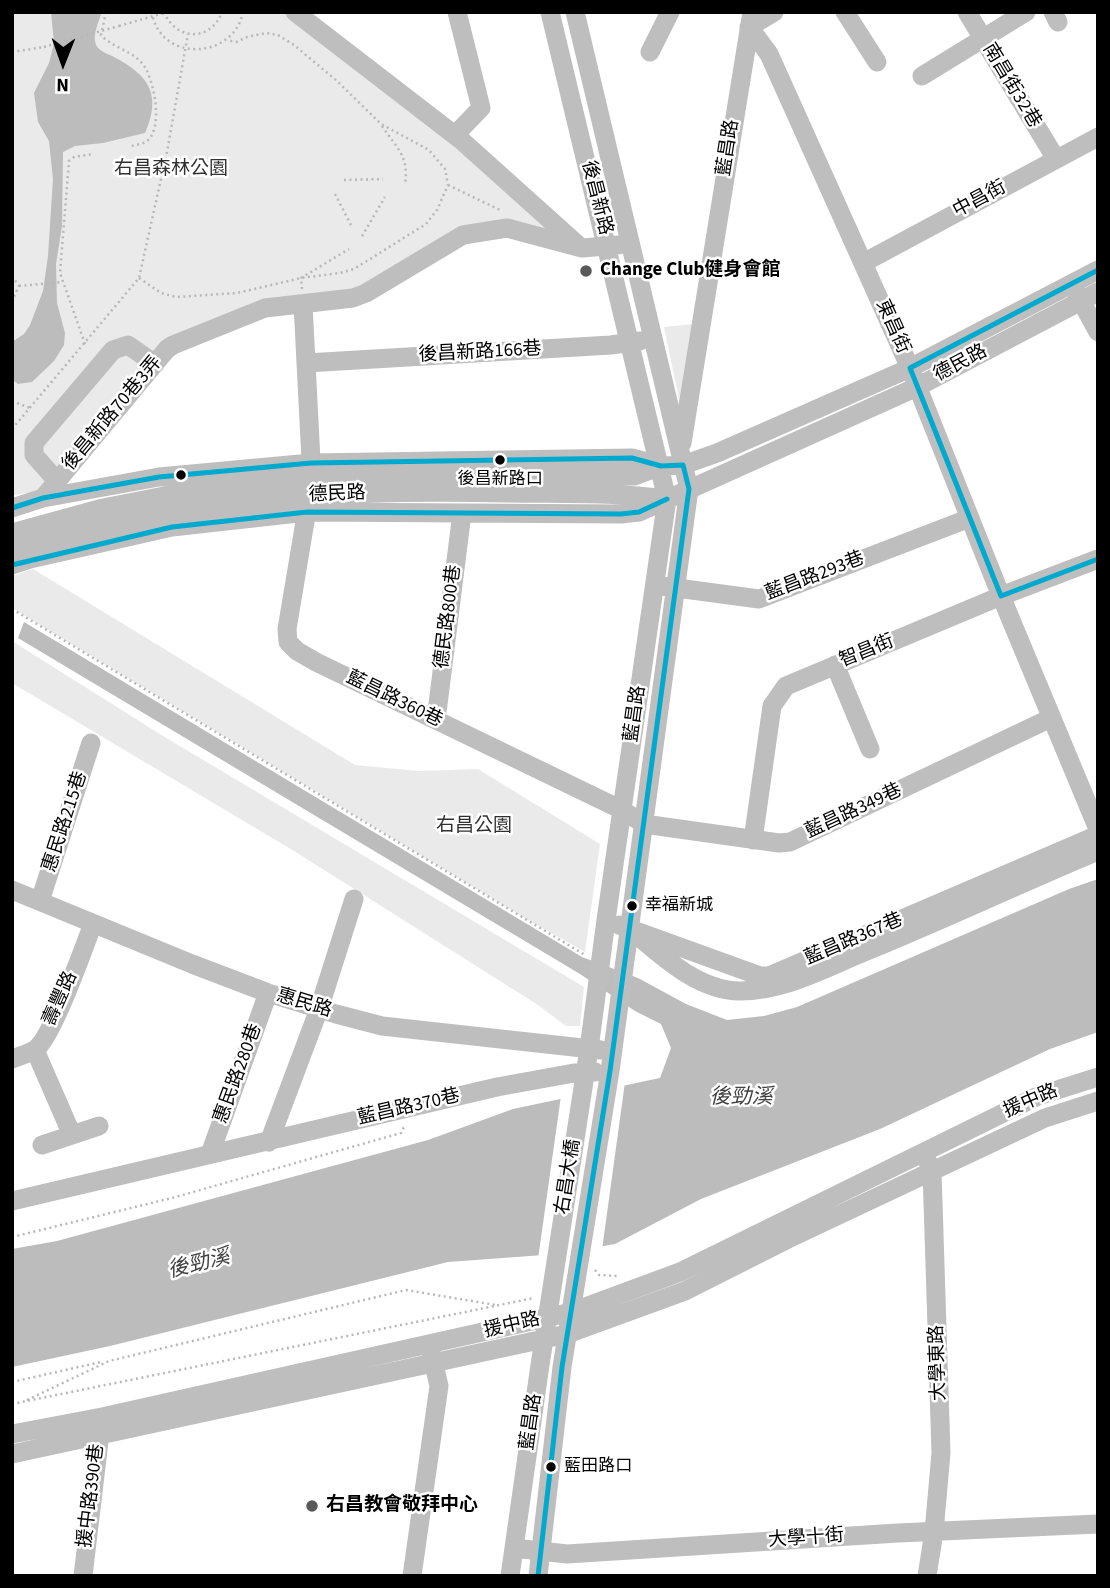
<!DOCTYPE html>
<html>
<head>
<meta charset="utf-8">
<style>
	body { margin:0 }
	#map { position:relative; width:1110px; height:1588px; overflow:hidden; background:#fff; font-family:"Source Sans 3",sans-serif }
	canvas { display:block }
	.frame { position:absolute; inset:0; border:14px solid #000; pointer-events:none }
	.north { position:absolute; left:28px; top:28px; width:70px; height:70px; -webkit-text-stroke:5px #fff; paint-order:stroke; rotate:181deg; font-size:19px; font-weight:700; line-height:28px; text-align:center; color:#000 }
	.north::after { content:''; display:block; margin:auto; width:24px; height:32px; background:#000; clip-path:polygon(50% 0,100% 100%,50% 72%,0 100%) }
</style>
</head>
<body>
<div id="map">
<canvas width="1110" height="1588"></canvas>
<div class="frame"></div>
<div class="north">N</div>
</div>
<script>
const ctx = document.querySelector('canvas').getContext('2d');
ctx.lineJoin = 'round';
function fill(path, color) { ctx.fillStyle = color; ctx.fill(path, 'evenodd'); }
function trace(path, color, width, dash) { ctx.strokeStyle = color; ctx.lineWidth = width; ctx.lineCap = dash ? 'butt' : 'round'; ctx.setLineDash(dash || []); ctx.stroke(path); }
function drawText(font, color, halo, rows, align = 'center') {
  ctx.font = font + ' "Source Sans 3","Noto Sans TC",sans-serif'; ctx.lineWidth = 5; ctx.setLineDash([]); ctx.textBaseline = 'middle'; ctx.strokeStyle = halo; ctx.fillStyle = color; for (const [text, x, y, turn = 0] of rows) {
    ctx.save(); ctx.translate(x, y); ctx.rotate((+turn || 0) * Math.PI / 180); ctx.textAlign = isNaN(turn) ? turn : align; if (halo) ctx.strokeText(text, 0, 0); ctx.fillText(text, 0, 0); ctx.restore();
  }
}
const green = new Path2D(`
	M 12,12 L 286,12 L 454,140 L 566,247 L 501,235 L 458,241 L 355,298 L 244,311 L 165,350 L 52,490 L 12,495 Z
	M 693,324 L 681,409 L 664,327 Z
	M 33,569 L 355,765 L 419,771 L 478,769 L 600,844 L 585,952 L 530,921 L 12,608 L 12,576 Z
	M 12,641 L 163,736 L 584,987 L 580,1026 L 566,1026 L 538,1005 L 294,851 L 12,683 Z`);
const water = new Path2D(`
	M 51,12 L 102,12 C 99,21 92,35 96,45 C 99,51 108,54 114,57 C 149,75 162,95 145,133 L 103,143 L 75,146 L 63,152 L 62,226 L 56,264 L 57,303 L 65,333 L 64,345 L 54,361 L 32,382 L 18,384 L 12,379 L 12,342 L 24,334 L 30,325 L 43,291 L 48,256 L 53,179 L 49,141 L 38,122 L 34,93 L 49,63 L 54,43 Z
	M 24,622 L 582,957 L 638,978 L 686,1004 L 727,1020 L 764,1016 L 797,1007 L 1069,889 L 1098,879 L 1098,1032 L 1050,1049 L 880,1129 L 701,1199 L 615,1244 L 557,1254 L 448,1262 L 110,1346 L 12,1367 L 12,1249 L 57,1241 L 428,1140 L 513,1109 L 660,1078 L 671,1048 L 661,1024 L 635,1011 L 580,974 L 18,638 Z`);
const pier = new Path2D(`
	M 625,1082 L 602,1250 L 538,1259 L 561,1096 Z`);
const path = new Path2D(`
	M 106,12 L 101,35 C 112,47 130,50 142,63 C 154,77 164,128 147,141 C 143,144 136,145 131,146
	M 152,12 C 159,63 234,60 243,12
	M 164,12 C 176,41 211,42 222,12
	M 119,26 L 164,13
	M 12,52 L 44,47
	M 382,126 C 398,150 409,156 405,185
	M 344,180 L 383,179
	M 448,185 L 502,211
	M 335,194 L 352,227
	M 362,236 L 385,197
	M 12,276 L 19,286 L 12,301
	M 139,278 L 161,293 L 176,297 L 237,293 L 301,278 L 340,273 L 354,269 L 426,224 L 437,210 L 448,185 L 445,169 L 429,150 L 381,124 L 337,81 L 294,45 L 278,35 L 266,33 L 247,37 L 236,42 L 227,40
	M 19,286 L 62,282
	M 302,289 L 301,278 L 349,249
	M 85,344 L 60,273 L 69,161 L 74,157 L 93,154
	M 12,401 L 30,408
	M 12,429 L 139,278 L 167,152 L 188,34
	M 12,609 L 585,955
	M 12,1237 L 172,1198 L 401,1133 L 405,1125
	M 595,1270 L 599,1275 L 617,1276
	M 12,1382 L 101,1362
	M 27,1400 L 109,1361 L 406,1290 L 496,1305
	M 12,1404 L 534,1298`);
const minor = new Path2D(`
	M 295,12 L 461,140 L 578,245
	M 845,12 L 877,62
	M 967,12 L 1056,159
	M 1053,12 L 1058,22
	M 749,27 L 769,54 L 910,368 L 1001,596 L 1098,829
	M 749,27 L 774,12
	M 650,52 L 670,12
	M 922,76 L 1026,12
	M 455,135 L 481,108 L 457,12
	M 863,263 L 1098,137
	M 1075,290 L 1098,332
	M 303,304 L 312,480 L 287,629 L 288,642 L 297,651 L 316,662 L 622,810 L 644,824 L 779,843 L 790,842 L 1051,718
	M 306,363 L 611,345 L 640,341
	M 682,443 L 752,12
	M 57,481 L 34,455 L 34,443 L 113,350 L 128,345 L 155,364
	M 43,498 L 167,349 L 173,345 L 265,308 L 353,298 L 366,293 L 463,235 L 507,228 L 582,248 L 618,245
	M 12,508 L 43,498 L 159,477 L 311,463 L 632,458 L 661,466 L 683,465 L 717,453 L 910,368 L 1098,270
	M 12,533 L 103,508 L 164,496 L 251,485 L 312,480 L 478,476 L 634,476 L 661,466
	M 12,549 C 34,541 57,536 79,531 C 219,495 363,490 507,493 C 560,494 613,492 666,499
	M 12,565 L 30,559 L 172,527 L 307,512 L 621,514 L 639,512 L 917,387 L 1098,292
	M 662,586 L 759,599 L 970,518
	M 835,665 L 870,749
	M 436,720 L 462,513
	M 753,840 L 772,706 L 786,686 L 1001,596 L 1098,559
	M 12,890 L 192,964 L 268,993 L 336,1014 L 382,1026 L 601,1050
	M 40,901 L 91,743
	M 619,925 L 760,976 L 769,976 L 1098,835
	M 638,936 C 666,960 701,991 740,991 C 783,991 823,969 862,953 C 941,921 1019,884 1098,851
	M 35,1050 L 72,1135
	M 12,1059 C 20,1056 31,1053 37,1048 C 54,1033 83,949 93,924
	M 269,1142 L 319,1009 L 354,899
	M 42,1145 L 99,1126
	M 210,1154 L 268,993
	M 12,1201 L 497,1087 L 574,1073 L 595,1072
	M 12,1434 L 102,1417 L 572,1312 L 680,1272 L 1038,1096 L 1098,1077
	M 12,1454 L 567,1334 L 685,1291 L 788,1239 L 1045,1118 L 1098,1101
	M 514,1548 L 567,1554 L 898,1533 L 1098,1524
	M 83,1576 L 101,1425
	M 412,1576 L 439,1386 L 431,1352
	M 510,1576 L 540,1365 L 589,1049 L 606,920 L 667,499 L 550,12
	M 538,1576 L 562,1367 L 610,1071 L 689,489 L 575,12
	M 927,1576 L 934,1532 L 941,1453 L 932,1171 L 928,1162`);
const pathBridge = new Path2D(`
	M 44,47 L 119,26`);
const bus1 = new Path2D(`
	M 12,508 L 43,498 L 159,477 L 311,463 L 632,458 L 661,466 L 683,465 L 689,489 L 610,1071 L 562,1367 L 538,1576
	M 12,565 L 172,527 L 307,512 L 621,514 L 639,512 L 667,499
	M 1001,596 L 910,368 L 1098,270
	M 1001,596 L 1098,559`);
const markers = [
	[586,271,7,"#595959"],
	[500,460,6,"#000"],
	[181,475,6,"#000"],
	[632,906,6,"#000"],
	[551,1467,6,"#000"],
	[312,1506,7,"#595959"]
];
const busNames = [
	["後昌新路口",500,480,"center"],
	["幸福新城",645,906],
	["藍田路口",564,1467]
];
const streetNames = [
	["南昌街32巷",1011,86,59],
	["藍昌路",729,148,-81],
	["後昌新路",596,198,76],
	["中昌街",980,200,-28],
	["東昌街",892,327,66],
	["後昌新路166巷",480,353,-3],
	["德民路",961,364,-28],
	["後昌新路70巷3弄",113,414,-50],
	["德民路",337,495,-2],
	["藍昌路293巷",815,577,-21],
	["德民路800巷",449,617,-83],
	["智昌街",867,652,-22],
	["藍昌路360巷",394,700,26],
	["藍昌路",636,714,-82],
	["藍昌路349巷",854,812,-25],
	["惠民路215巷",66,822,-72],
	["藍昌路367巷",854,940,-23],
	["壽豐路",61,999,-66],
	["惠民路",304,1004,17],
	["惠民路280巷",239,1074,-70],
	["援中路",1031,1102,-23],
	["藍昌路370巷",409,1108,-13],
	["右昌大橋",569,1177,-81],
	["援中路",512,1326,-13],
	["大學東路",939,1363,-92],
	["藍昌路",532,1422,-82],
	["援中路390巷",92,1496,-83],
	["大學十街",806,1539,-4]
];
const parkNames = [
	["右昌森林公園",171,170],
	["右昌公園",474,827]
];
const poiNames = [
	["Change Club健身會館",600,271],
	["右昌教會敬拜中心",326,1506]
];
const waterNames = [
	["後勁溪",741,1098],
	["後勁溪",199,1265,-14]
];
fill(green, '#eaeaea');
fill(water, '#bcbcbc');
fill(pier, '#fff');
trace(path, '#b8b8b8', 2.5, [2, 3.5]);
trace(minor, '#bebebe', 19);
trace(pathBridge, '#b8b8b8', 2.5, [2, 3.5]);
trace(bus1, '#00a9ce', 5);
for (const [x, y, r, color] of markers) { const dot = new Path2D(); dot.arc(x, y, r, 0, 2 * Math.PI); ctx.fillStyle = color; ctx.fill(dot); trace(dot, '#fff', 2.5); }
drawText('17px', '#000', '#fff', busNames, 'left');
drawText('19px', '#000', '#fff', streetNames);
drawText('19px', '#303030', '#fff', parkNames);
drawText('bold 19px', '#000', '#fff', poiNames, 'left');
drawText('italic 21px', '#414141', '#fff', waterNames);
</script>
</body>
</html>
